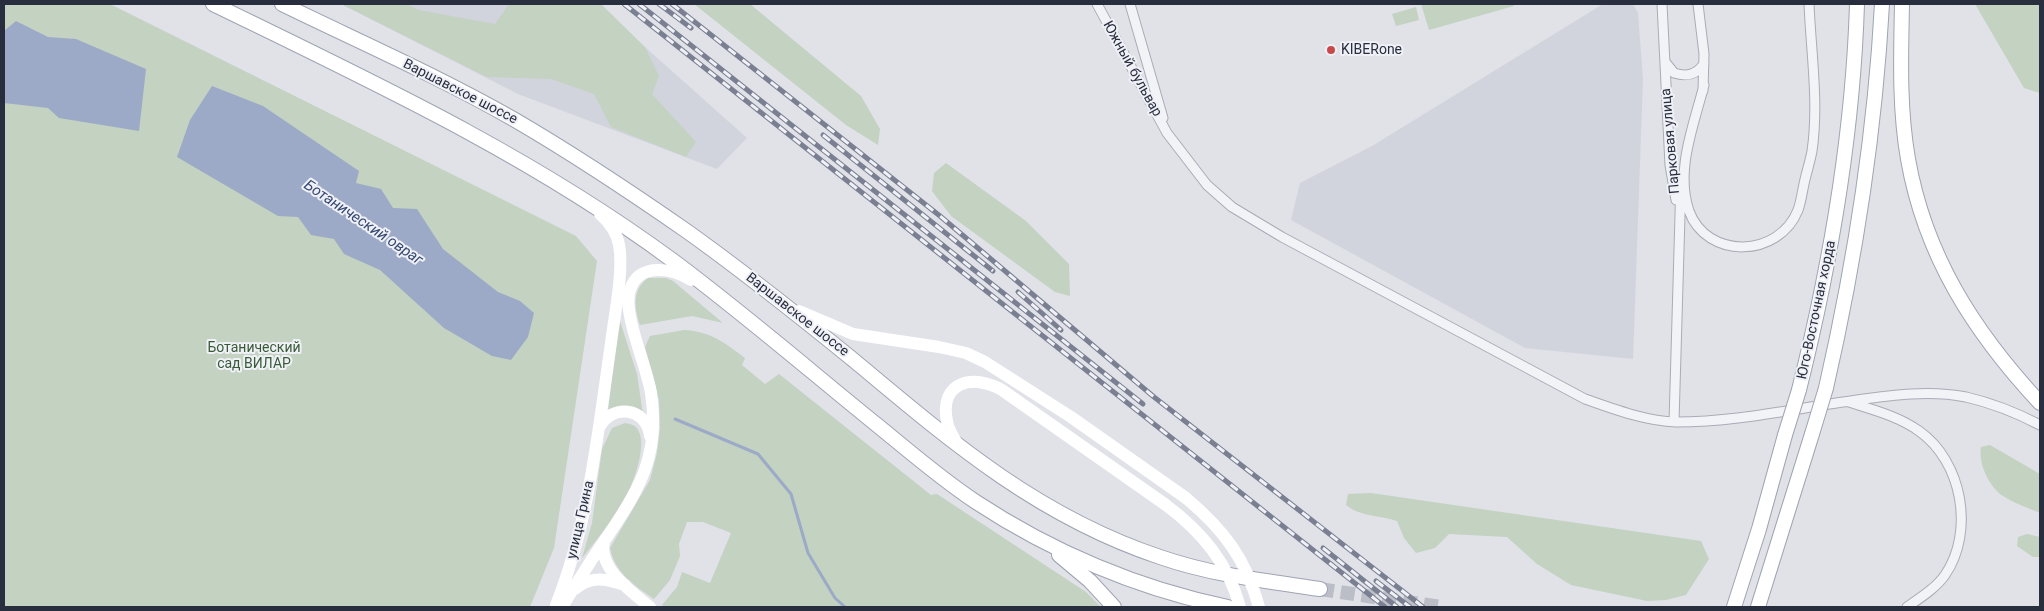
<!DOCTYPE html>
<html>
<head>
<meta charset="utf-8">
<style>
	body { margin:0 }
	#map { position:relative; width:2044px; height:611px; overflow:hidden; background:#e0e2e8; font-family:Roboto,sans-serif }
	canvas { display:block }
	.frame { position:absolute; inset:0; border:5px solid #292e3f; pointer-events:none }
</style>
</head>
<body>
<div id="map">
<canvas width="2044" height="611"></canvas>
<div class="frame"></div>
</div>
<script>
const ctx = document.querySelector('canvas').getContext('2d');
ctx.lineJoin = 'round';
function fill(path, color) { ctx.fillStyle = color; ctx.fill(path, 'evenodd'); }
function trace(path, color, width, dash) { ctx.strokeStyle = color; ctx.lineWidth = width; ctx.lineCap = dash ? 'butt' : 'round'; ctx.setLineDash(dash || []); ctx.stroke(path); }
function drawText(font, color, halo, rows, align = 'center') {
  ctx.font = font + ' Roboto,sans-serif'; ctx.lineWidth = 4; ctx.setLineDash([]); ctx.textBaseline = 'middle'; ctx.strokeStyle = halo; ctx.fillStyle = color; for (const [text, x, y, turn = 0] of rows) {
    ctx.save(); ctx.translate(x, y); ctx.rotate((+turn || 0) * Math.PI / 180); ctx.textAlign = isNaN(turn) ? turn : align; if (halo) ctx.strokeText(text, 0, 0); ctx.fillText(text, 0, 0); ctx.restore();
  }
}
const built = new Path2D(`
	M 341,4 L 591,4 L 645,47 L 747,138 L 717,169 L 518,94 Z
	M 1603,4 L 1633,4 L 1638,13 L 1643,79 L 1633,359 L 1525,348 L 1291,220 L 1300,183 L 1372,146 Z`);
const green = new Path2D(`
	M 4,4 L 110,4 L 576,236 L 597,261 L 554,548 L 530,607 L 4,607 Z
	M 341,4 L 406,4 L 419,10 L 495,24 L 509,4 L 601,4 L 645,47 L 659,76 L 652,94 L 696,142 L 686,157 L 611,127 L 594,94 L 551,79 L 487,77 Z
	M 694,4 L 750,4 L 861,96 L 880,129 L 878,145 L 846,125 Z
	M 1421,4 L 1513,4 L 1514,6 L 1429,30 Z
	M 1975,4 L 2040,4 L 2040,93 L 2024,88 Z
	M 1416,7 L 1419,20 L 1396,26 L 1392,14 Z
	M 946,163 L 1026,221 L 1069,264 L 1070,296 L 1055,292 L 951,216 L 932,191 L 934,173 Z
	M 648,278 L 666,278 L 673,281 L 723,323 L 692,316 L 640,325 C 634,307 632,290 648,278 Z
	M 619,318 L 637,374 L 643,415 L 608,411 Z
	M 684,330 C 710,331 725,343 745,358 L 742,365 L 765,384 L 779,374 L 931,495 L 937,494 L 1086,592 L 1101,607 L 665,607 L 662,605 L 677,587 L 682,572 L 710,583 L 731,533 L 703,522 L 687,522 L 679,544 L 680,556 L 670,580 L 654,599 C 634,585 615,573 610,548 L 650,480 L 657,453 L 660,428 L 659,400 L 645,347 L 650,336 Z
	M 625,423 C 630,424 636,425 638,430 C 648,446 632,487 624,501 C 612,521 596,541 582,558 L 592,523 L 602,449 L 612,428 Z
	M 1990,445 L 2040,474 L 2040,513 C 2028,508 2014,503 2003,496 C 1989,487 1978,463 1981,447 Z
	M 1371,493 L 1701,541 L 1709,559 L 1686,595 L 1666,600 L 1647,601 L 1571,585 L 1537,564 L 1507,537 L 1449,534 L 1435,548 L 1416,553 L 1404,538 L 1397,521 C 1379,515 1361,517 1346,505 L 1348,494 Z
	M 2027,534 L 2040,537 L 2040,557 L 2033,557 L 2017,546 L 2018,537 Z`);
const water = new Path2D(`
	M 16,21 L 48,37 L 76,39 L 146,69 L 139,131 L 59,118 L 48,108 L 4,103 L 4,31 Z
	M 212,86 L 263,106 L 359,171 L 356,183 L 381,189 L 393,208 L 417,209 L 443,249 L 498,292 L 520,301 L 534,313 L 528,337 L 511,360 L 492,356 L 444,328 L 380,270 L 344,254 L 334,239 L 311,235 L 298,217 L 278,216 L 177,157 L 190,120 Z`);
const stream = new Path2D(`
	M 675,419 L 758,454 L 791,494 L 808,553 L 835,598 L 845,607`);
const primaryTunnel = new Path2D(`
	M 1320,589 L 1441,607`);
const street = new Path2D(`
	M 1097,4 L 1167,133 L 1207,185 L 1232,207 L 1282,237 L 1585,399 C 1614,409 1645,421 1676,422 C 1737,422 1797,408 1857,400 C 1893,395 1930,390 1966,397 C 1992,403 2017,413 2040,425
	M 1130,4 L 1163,118
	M 1662,4 L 1670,165 L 1676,200
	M 1698,4 L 1704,54 L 1703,91
	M 1666,63 L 1674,73 C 1687,77 1696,75 1704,64
	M 1704,85 C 1694,125 1675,170 1689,211 C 1707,260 1779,258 1798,210 C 1801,202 1802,193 1804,184 C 1806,174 1810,162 1812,151 C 1819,103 1811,52 1809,4
	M 1849,402 C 1873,410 1898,416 1919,431 C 1962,461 1975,531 1945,575 C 1936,588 1920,598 1907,607
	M 1674,422 L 1681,181`);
const secondary = new Path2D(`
	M 799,311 L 853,334 L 939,347 L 966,353 L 985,362 L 1071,417 L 1186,498
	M 599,428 C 611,403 647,407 650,436
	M 958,445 C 954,438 948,430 947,421 C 939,382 973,373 1002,390 L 1166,505
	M 604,542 C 598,569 632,592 650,607
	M 575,589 C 591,575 606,579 625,585
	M 556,605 C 589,522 598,432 611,343 C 614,317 624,271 619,245 C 617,233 609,222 600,214
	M 562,607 C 577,583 592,558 609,534 C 641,487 660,453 651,393 C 647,366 622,313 630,290 C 639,262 672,268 691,280`);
const primary = new Path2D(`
	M 213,4 C 371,81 530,155 672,260 C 742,312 809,370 877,425 C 909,451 941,479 976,502 C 1052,552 1139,589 1228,607
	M 282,4 C 360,42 440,77 515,120 C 575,155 632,193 688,232 C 744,272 798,315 851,358 C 949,440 1037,516 1160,557 C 1212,575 1266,581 1320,589
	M 1902,4 C 1901,55 1899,108 1908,159 C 1925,256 1974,332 2040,403
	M 1826,388 C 1855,261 1875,134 1882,4
	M 1799,390 C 1831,262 1853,135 1857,4
	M 1059,555 L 1090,581 L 1114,607
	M 1734,607 L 1759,529 L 1785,435
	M 1758,607 L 1812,434`);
const rail = new Path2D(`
	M 624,4 L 1385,607
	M 639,4 L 1143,404
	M 659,4 L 691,28
	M 672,4 L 940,216 L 1154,397 L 1423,607
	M 823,135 L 993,271
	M 1018,292 L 1061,330
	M 1323,548 L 1397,607
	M 1376,581 L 1410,607`);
const secondaryBridge = new Path2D(`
	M 1186,498 C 1224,530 1246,559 1259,607
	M 1166,505 C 1202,532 1228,563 1240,607`);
const primaryBridge = new Path2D(`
	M 1812,434 L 1826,388
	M 1785,435 L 1799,390`);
const markers = [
	[1331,50,5,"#c9494a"]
];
const poiNames = [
	["KIBERone",1341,50]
];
const streetNames = [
	["Южный бульвар",1132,69,61],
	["Варшавское шоссе",460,92,27],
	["Парковая улица",1671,141,-95],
	["Юго-Восточная хорда",1817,310,-78],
	["Варшавское шоссе",797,315,38],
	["улица Грина",581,520,-77]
];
const parkNames = [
	["Ботанический",254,348],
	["сад ВИЛАР",254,364]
];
const waterNames = [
	["Ботанический овраг",363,223,34]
];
fill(built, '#d2d4dd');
fill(green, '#c3d2c1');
fill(water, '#9caac7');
trace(stream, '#9caac7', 3);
trace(primaryTunnel, '#bbbec6', 14, [14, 7]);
trace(street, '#a9acb5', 11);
trace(primary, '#9fa4b3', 16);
trace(street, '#f2f3f7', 9);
trace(secondary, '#fff', 12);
trace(primary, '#fff', 14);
trace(rail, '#7a7f91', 5);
trace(rail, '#eff1f6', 3, [9]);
trace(primaryBridge, '#9fa4b3', 16, []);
trace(secondaryBridge, '#fff', 12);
trace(primaryBridge, '#fff', 14);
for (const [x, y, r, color] of markers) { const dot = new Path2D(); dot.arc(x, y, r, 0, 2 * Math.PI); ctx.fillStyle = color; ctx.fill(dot); trace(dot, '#eff1f6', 2); }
drawText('14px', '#292e3f', '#eff1f6', poiNames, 'left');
drawText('14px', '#292e3f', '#eff1f6', streetNames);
drawText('14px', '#385a37', '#eff1f6', parkNames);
drawText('italic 15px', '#354771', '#eff1f6', waterNames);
</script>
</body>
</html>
